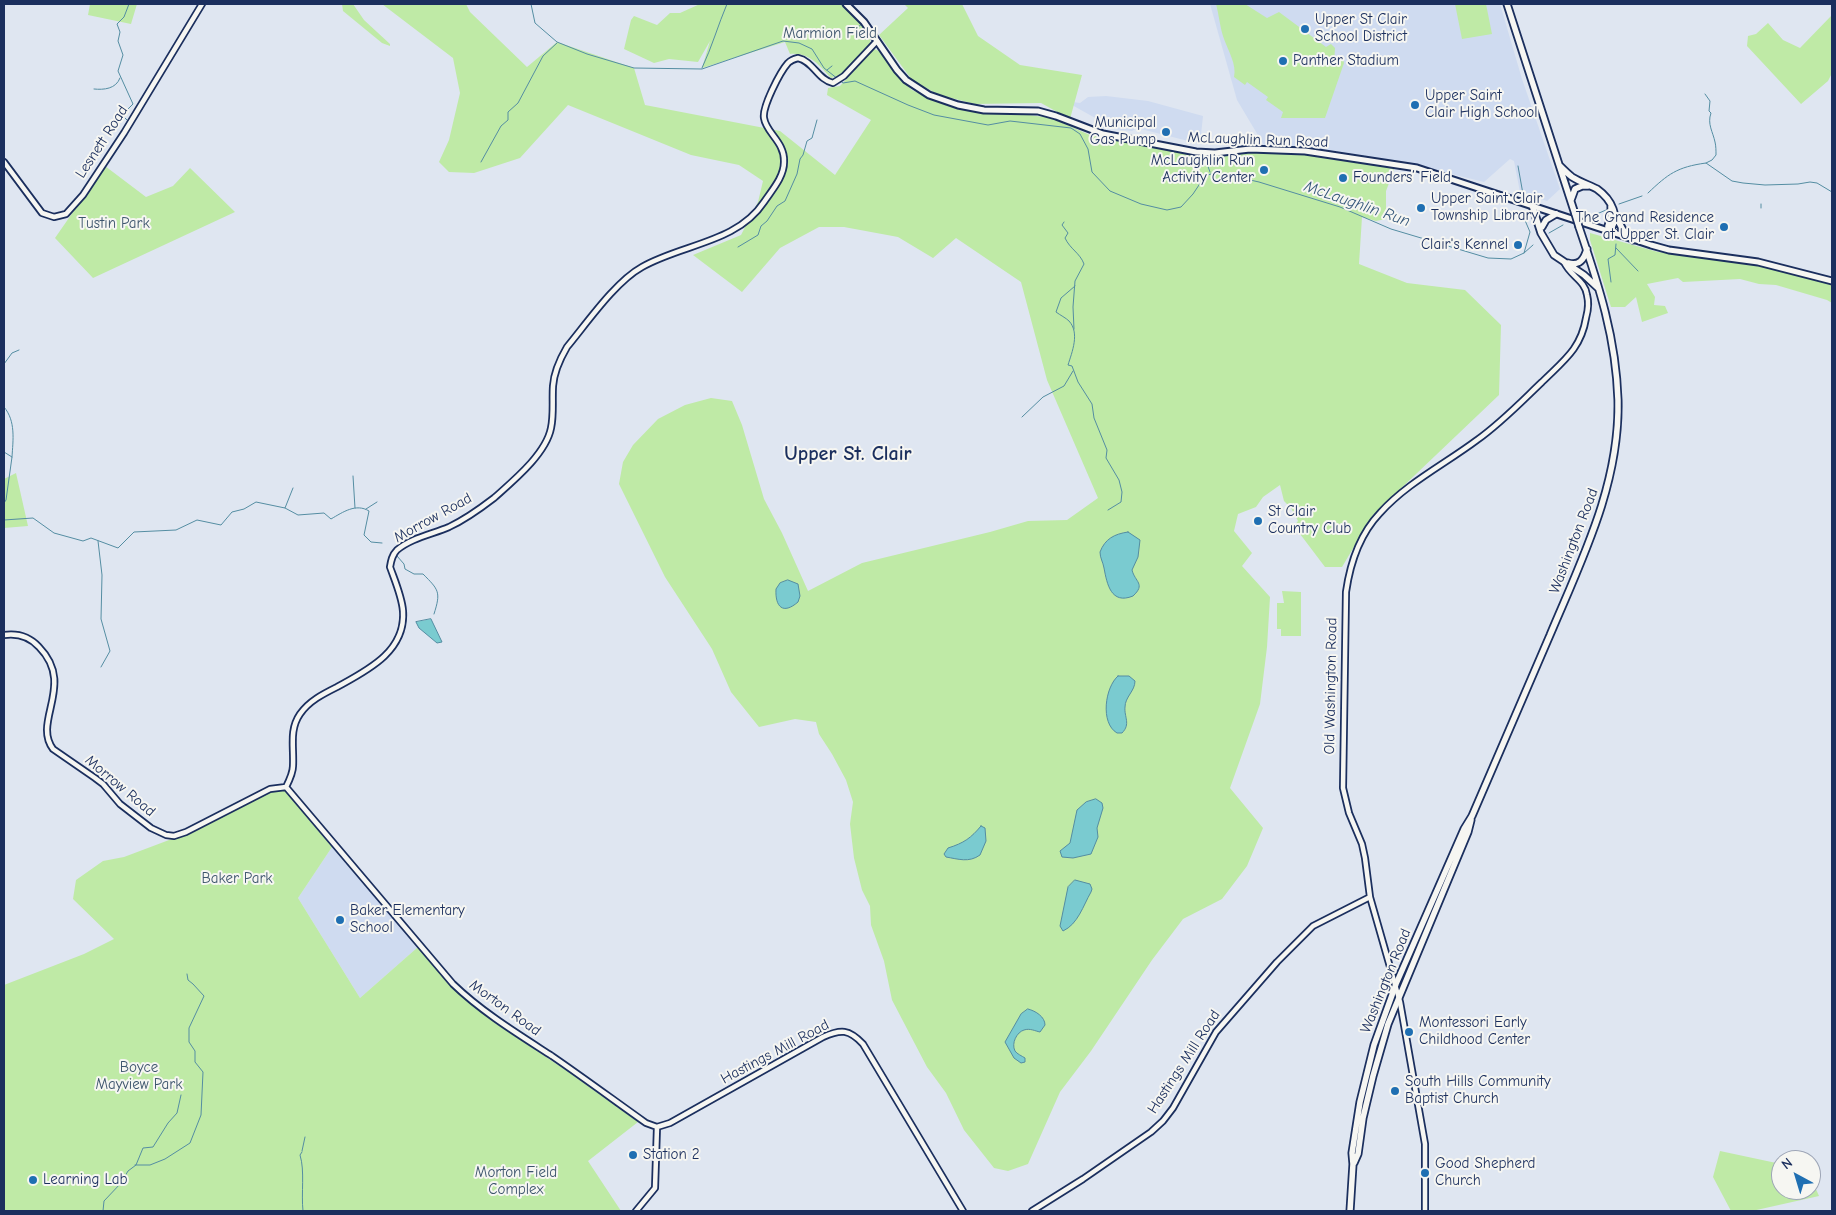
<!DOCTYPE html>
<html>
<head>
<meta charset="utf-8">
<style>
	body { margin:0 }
	#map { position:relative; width:1836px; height:1215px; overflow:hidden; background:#dfe6f1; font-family:"Comic Neue",sans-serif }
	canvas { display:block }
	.frame { position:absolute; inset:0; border:5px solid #1b2f5e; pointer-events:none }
	.north { position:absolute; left:1771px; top:1150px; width:50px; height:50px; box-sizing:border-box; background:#f6f6f2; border:1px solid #9ea6b7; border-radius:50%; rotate:321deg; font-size:14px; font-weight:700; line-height:20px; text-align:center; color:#1b2f5e }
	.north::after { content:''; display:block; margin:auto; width:18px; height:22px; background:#1f6fb2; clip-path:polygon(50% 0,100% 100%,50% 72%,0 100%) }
</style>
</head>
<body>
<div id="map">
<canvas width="1836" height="1215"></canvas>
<div class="frame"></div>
<div class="north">N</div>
</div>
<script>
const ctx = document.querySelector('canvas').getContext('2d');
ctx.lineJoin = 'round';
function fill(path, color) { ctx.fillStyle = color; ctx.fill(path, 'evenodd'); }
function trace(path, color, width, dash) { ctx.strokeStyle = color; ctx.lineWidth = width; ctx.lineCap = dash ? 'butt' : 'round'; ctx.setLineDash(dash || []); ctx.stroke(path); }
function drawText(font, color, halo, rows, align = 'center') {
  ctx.font = font + ' "Comic Neue",sans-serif'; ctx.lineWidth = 4; ctx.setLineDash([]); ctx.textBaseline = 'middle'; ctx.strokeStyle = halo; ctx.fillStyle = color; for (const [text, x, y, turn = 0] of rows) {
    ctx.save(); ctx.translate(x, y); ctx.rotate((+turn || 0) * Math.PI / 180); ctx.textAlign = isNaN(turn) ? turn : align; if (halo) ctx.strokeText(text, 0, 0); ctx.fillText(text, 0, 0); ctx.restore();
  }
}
const built = new Path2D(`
	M 1210,4 L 1500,4 L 1522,79 L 1560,189 L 1547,201 L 1520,192 L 1514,161 L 1510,159 L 1484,182 L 1411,164 L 1333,152 L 1296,148 L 1265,147 L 1237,100 Z
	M 1106,96 L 1148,101 L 1203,116 L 1200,144 L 1137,128 L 1132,131 L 1101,128 L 1097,119 L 1072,105 L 1073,102 L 1080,103 L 1088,97 Z
	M 332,847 L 418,947 L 360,998 L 298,898 Z`);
const green = new Path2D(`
	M 90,4 L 137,4 L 131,24 L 88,15 Z
	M 342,4 L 353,4 L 364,20 L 390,44 L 390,46 L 382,43 L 343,11 Z
	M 382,4 L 466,4 L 470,12 L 527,67 L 557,42 L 634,68 L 645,105 L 780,131 L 835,175 L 871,120 L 827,95 L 828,88 L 840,86 L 874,49 L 882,52 L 898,76 L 912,90 L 941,103 L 982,114 L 1022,114 L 1051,118 L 1090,135 L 1213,158 L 1249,153 L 1292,153 L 1393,168 L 1394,170 L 1386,191 L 1386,219 L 1376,221 L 1362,217 L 1359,264 L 1407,283 L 1465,290 L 1501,325 L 1499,395 L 1373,515 L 1342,567 L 1325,567 L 1294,526 L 1298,521 L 1291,508 L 1284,501 L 1280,485 L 1263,497 L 1256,507 L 1238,514 L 1234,531 L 1252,553 L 1242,566 L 1270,597 L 1267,647 L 1260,704 L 1230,788 L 1263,828 L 1247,866 L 1222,899 L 1183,919 L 1152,960 L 1091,1051 L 1060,1092 L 1028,1164 L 1008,1171 L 994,1168 L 964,1130 L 946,1093 L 927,1067 L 892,1000 L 884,961 L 871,925 L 870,906 L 862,890 L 854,858 L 850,824 L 853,802 L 846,780 L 832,754 L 819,734 L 816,722 L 795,719 L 759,727 L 731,692 L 712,649 L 665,577 L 619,484 L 623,462 L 633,445 L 658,419 L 685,405 L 711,398 L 732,401 L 742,425 L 764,499 L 782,533 L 808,591 L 862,563 L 990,532 L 1028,521 L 1067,520 L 1098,498 L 1047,380 L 1021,282 L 956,238 L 933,258 L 898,237 L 844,227 L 819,227 L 780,248 L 742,292 L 693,255 L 741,235 L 758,202 L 763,181 L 739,165 L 691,155 L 568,105 L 520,158 L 474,173 L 449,172 L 439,162 L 449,140 L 460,93 L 453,58 Z
	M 700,4 L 841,4 C 853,13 869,27 871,44 L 844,74 L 831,78 C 819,65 809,52 790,54 L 785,42 L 702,68 L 710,41 L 698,62 L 669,59 L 654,63 L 624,49 L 631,20 L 634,16 L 657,25 L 670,13 L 680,13 Z
	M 904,4 L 962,4 L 978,36 L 1020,65 L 1082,75 L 1070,119 L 1041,103 L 975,104 L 939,95 L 912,80 L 879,35 L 908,8 Z
	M 1216,4 L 1245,4 L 1267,18 L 1279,12 L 1326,47 L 1331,44 L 1335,48 L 1334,65 L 1343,60 L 1344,63 L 1325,118 L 1281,118 L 1283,112 L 1266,100 L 1268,97 L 1247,82 L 1245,85 L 1234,77 C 1237,65 1228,50 1224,39 C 1220,28 1219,15 1216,4 Z
	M 1455,4 L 1486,4 L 1492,34 L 1462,39 Z
	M 1832,15 L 1832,73 L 1828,81 L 1801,104 L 1747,46 L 1748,36 L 1756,34 L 1768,23 L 1783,40 L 1800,48 Z
	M 105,166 L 146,197 L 173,186 L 190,168 L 235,212 L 93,278 L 55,238 Z
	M 1590,233 L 1658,252 L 1724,259 L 1776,269 L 1832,284 L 1832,303 L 1827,300 L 1776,285 L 1759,284 L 1740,279 L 1683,282 L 1678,278 L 1647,284 L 1655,297 L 1654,305 L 1665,306 L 1668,313 L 1642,322 L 1636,297 L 1625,307 L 1611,307 L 1590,240 Z
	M 16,473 L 28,526 L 4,528 L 4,479 Z
	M 1282,591 L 1301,592 L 1301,636 L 1281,636 L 1281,629 L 1277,629 L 1277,603 L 1284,603 Z
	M 274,790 L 284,790 L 332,847 L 298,898 L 360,998 L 418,947 L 467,1001 L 495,1023 L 567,1071 L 638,1122 L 588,1161 L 621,1211 L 4,1211 L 4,985 L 84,954 L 114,939 L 73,899 L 76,880 L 103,861 L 124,857 L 185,834 Z
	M 1720,1151 L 1781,1164 L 1781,1190 L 1811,1190 L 1811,1178 L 1819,1196 L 1752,1211 L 1731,1211 L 1713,1177 Z`);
const water = new Path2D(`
	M 1128,532 L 1140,540 L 1138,557 L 1132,570 C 1135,582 1146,584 1133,596 C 1111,605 1107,584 1104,568 C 1103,562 1100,558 1100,552 C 1105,539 1114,534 1128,532 Z
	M 788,580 L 798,584 L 800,596 L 798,602 C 783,615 775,607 776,589 L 780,583 Z
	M 431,619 L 442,642 L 437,643 L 419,628 L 416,622 Z
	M 1118,676 L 1129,676 L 1135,681 C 1135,691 1125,697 1125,707 C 1124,717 1131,724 1122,733 L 1117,733 C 1100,723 1105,687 1118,676 Z
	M 1096,799 L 1102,803 L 1103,808 L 1097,828 L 1098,837 L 1091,854 L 1073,858 L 1062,857 L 1060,851 L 1070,843 L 1077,810 L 1086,802 Z
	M 981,826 L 985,828 L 986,841 L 980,855 C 969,863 958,859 946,857 L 944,854 L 948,848 C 964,843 971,838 981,826 Z
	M 1075,880 L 1090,884 L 1092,889 L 1091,892 C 1083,906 1078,924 1063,931 L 1060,926 L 1068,887 Z
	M 1028,1009 C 1036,1011 1045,1017 1045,1025 L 1040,1032 C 1035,1031 1030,1028 1024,1030 C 1017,1032 1011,1043 1015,1051 C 1017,1054 1022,1056 1025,1058 L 1025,1062 L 1021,1063 L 1014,1058 L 1005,1042 L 1021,1014 Z`);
const stream = new Path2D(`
	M 531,4 L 535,23 L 557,42 L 587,54 L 634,68 L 702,69 L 783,41 L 799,43 L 812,49 L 824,68 L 843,83 L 855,81 L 908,105 L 934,115 L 988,125 L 1010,121 L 1071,128 L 1080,134 L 1088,149 L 1092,172 L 1110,191 L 1141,204 L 1167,210 L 1181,207 L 1193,194 L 1205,176 L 1217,172 L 1225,174
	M 858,27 L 862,24
	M 702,68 C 712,47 718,25 727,4
	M 827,70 L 832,66
	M 94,89 C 104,90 116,89 120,78
	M 1705,94 L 1710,101 L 1709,111 L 1711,113 C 1707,124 1713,132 1715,142 C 1716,146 1716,151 1716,155 L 1712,160 L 1706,163
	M 127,120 L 124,117 L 126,111 L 133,104 L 118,71 L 123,55 L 118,41 L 120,32 L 117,24 L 124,17 L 129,4
	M 1205,158 L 1210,172
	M 481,162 L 501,126 L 508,120 L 508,112 L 518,103 L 543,56 L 557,43
	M 1518,166 L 1523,194
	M 1228,175 L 1259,182 L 1340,207 L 1391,229 L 1488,258 L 1511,259 L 1524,253 L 1533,245
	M 1648,193 C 1668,174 1677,167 1706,163 L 1732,181 L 1743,183 L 1765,185 L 1798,184 L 1810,182 L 1817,183 L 1832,192
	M 1619,204 L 1642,196
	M 1761,208 L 1761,204
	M 1521,211 L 1530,232 L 1524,253
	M 1590,217 L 1606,210
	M 1064,222 L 1062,225 L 1068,233 L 1065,238 C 1070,249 1080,253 1084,264 L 1075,281 L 1073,307 L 1074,329
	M 1549,233 L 1563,225
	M 738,247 L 758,235 L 761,226 L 767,221 L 777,206 L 785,201 L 797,174 L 800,159 L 803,155 L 807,141 L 812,138 L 817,120
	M 1616,248 L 1638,271
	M 1611,282 L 1608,259 L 1615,255 L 1616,244
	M 1075,286 L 1061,298 L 1056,312 C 1060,315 1066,318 1069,321 C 1080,333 1072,352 1068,365 L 1072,366 L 1078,382 L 1092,404 L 1094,418 L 1107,450 L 1106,458 L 1119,480 L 1122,492 L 1121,502 L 1108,510
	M 4,364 L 12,353 L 19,350
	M 4,407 C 16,421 13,440 12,457
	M 1022,417 L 1043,397 L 1064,386 L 1073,371
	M 4,452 L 12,457 L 6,500 L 4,503
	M 353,476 L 355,508
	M 285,508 L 298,515 L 324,513 L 331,519 C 343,512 356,503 369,511 L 364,535 L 371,542 L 382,543
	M 366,509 L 377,502
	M 4,520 L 33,518 L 54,533 L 83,541 L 91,538 L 118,548 L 134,532 L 176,530 L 197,520 L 221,525 L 232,512 L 244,509 L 256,502 L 285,508 L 293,488
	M 98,541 L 102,575 L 101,619 L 110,651 L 101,667
	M 397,556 L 404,564 L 405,569 L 414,574 L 423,574 C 439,590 441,592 434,614
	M 302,1151 L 305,1137
	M 302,1152 L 300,1155 C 305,1171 301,1193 303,1211
	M 135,1165 L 150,1165 L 165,1159 L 190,1143 L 201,1115 L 203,1072 L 195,1062 L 195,1051 L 189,1042 L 189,1028 L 204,996 L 193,984 L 188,980 L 187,974
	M 103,1211 L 104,1201 L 121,1183 L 128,1171 L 136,1165 L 143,1148 L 153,1147 L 168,1123 L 177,1113 L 181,1095`);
const tertiary = new Path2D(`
	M 4,162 L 42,213 L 54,217 L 66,214 L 83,195 L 124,133 L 202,4
	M 4,635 C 18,633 29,636 39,647 C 76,685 32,721 53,749 L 95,778 L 103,784 L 120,804 L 151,828 L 166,835 L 174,836 L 186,832 L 270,789 L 286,787 C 289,781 293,773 293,766 C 294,747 289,730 300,714 C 309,701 323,694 337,687 C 366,671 406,652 403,611 C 402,597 395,581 390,567 C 391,561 392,555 397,550 C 411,538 433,534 449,527 C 464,520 481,508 494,498 C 513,481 546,454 551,428 C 554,414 552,400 553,386 C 554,371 560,359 567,347 C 587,323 615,282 642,267 C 682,244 737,243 764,202 C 772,190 784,177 784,162 C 785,142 766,133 764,118 C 762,107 780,72 788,63 C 791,60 794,59 798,58 C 813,61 818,80 833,83 L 844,76 L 877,41
	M 286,787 L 453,984 C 482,1012 518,1034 552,1056 C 584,1078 615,1101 646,1123 L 657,1127 L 655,1188 L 636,1211
	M 657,1127 L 670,1123 L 823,1037 C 841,1029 849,1029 863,1044 L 963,1211
	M 1032,1211 L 1083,1179 L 1151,1132 L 1163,1121 L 1173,1108 L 1216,1032 L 1277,962 L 1313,926 L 1370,897
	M 1425,1211 L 1425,1144 L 1400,1002 L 1370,897 L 1365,858 L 1362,844 L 1349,813 L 1343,788 L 1346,592 C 1350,564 1360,534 1380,513 C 1407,483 1445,464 1477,440 C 1501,423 1521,402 1542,382 C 1563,361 1581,349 1586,318 C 1588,311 1589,303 1587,295 C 1585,280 1570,276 1564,262`);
const secondary = new Path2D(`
	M 846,4 L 864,22 L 897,70 L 906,80 L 929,95 L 958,105 L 984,110 L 1038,111 L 1056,116 L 1103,134 L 1196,152 L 1215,153 L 1250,149 L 1305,151 L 1417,168 L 1651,245 L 1669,250 L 1758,262 L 1832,281`);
const primary = new Path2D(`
	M 1507,4 L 1575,214
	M 1560,166 C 1564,170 1568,174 1572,177 C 1580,182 1589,185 1597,189 C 1611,199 1622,218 1608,232
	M 1571,200 L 1575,189 L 1582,186 L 1588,186
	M 1532,205 L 1541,233 L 1554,255 L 1584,275 L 1598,288
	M 1616,217 L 1623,230 L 1633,240
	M 1542,227 L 1546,220 L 1556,214
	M 1608,232 L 1608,226 L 1611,217 L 1611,206
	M 1568,263 C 1579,266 1584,260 1587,249
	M 1354,1163 L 1358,1154 L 1363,1118 L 1373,1076 L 1388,1024 L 1468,832 L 1471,820
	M 1350,1211 L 1353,1164 L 1352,1153 L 1360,1102 L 1374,1045 L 1396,984 L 1464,829 L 1472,816 C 1498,755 1524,695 1550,635 C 1582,559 1620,484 1618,400 C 1616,338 1599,286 1579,227`);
const primaryBridge = new Path2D(`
	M 1575,214 L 1579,227`);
const markers = [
	[1305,29,5,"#1f6fb2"],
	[1283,61,5,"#1f6fb2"],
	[1415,105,5,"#1f6fb2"],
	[1166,132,5,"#1f6fb2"],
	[1264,170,5,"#1f6fb2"],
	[1343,178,5,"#1f6fb2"],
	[1421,208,5,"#1f6fb2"],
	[1724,227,5,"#1f6fb2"],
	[1518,245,5,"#1f6fb2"],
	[1258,521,5,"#1f6fb2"],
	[340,920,5,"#1f6fb2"],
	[1409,1032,5,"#1f6fb2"],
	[1395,1091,5,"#1f6fb2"],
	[633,1155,5,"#1f6fb2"],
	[1425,1173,5,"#1f6fb2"],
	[33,1180,5,"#1f6fb2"]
];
const poiNames = [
	["Upper St Clair",1315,20],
	["School District",1315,37],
	["Panther Stadium",1293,61],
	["Upper Saint",1425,96],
	["Clair High School",1425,113],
	["Municipal",1156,123,"right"],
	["Gas Pump",1156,140,"right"],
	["McLaughlin Run",1254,161,"right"],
	["Activity Center",1254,178,"right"],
	["Founders’ Field",1353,178],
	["Upper Saint Clair",1431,199],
	["Township Library",1431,216],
	["The Grand Residence",1714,218,"right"],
	["at Upper St. Clair",1714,235,"right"],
	["Clair's Kennel",1508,245,"right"],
	["St Clair",1268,512],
	["Country Club",1268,529],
	["Baker Elementary",350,911],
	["School",350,928],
	["Montessori Early",1419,1023],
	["Childhood Center",1419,1040],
	["South Hills Community",1405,1082],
	["Baptist Church",1405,1099],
	["Station 2",643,1155],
	["Good Shepherd",1435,1164],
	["Church",1435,1181],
	["Learning Lab",43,1180]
];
const parkNames = [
	["Marmion Field",830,34],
	["Tustin Park",114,224],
	["Baker Park",237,879],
	["Boyce",139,1068],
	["Mayview Park",139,1085],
	["Morton Field",516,1173],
	["Complex",516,1190]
];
const streetNames = [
	["McLaughlin Run Road",1258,140,2],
	["Lesnett Road",102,142,-57],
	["Morrow Road",433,518,-29],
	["Washington Road",1574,541,-69],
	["Old Washington Road",1331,686,-89],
	["Morrow Road",120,786,40],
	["Washington Road",1386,981,-68],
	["Morton Road",505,1008,36],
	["Hastings Mill Road",775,1052,-28],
	["Hastings Mill Road",1184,1062,-57]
];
const waterNames = [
	["McLaughlin Run",1357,204,19]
];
const districtNames = [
	["Upper St. Clair",848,454]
];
fill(built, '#cfdbf0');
fill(green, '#bfeaa6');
fill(water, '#7acbd0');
trace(water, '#548da2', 1);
trace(stream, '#548da2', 1);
trace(tertiary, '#1b2f5e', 8);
trace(secondary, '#1b2f5e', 9);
trace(primary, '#1b2f5e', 9);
trace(tertiary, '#f6f6f2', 4.5);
trace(secondary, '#f6f6f2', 5);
trace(primary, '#f6f6f2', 5.5);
trace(primaryBridge, '#1b2f5e', 9, []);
trace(primaryBridge, '#f6f6f2', 5.5);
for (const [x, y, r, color] of markers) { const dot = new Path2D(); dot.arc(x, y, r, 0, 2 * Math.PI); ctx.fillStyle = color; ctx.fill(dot); trace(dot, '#f6f6f2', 2); }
drawText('15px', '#1b2f5e', '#f6f6f2', poiNames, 'left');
drawText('15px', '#3c546c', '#f6f6f2', parkNames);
drawText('15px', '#1b2f5e', '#f6f6f2', streetNames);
drawText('italic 16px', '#33567a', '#f6f6f2', waterNames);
drawText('bold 20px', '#1b2f5e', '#f6f6f2', districtNames);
</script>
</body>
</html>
